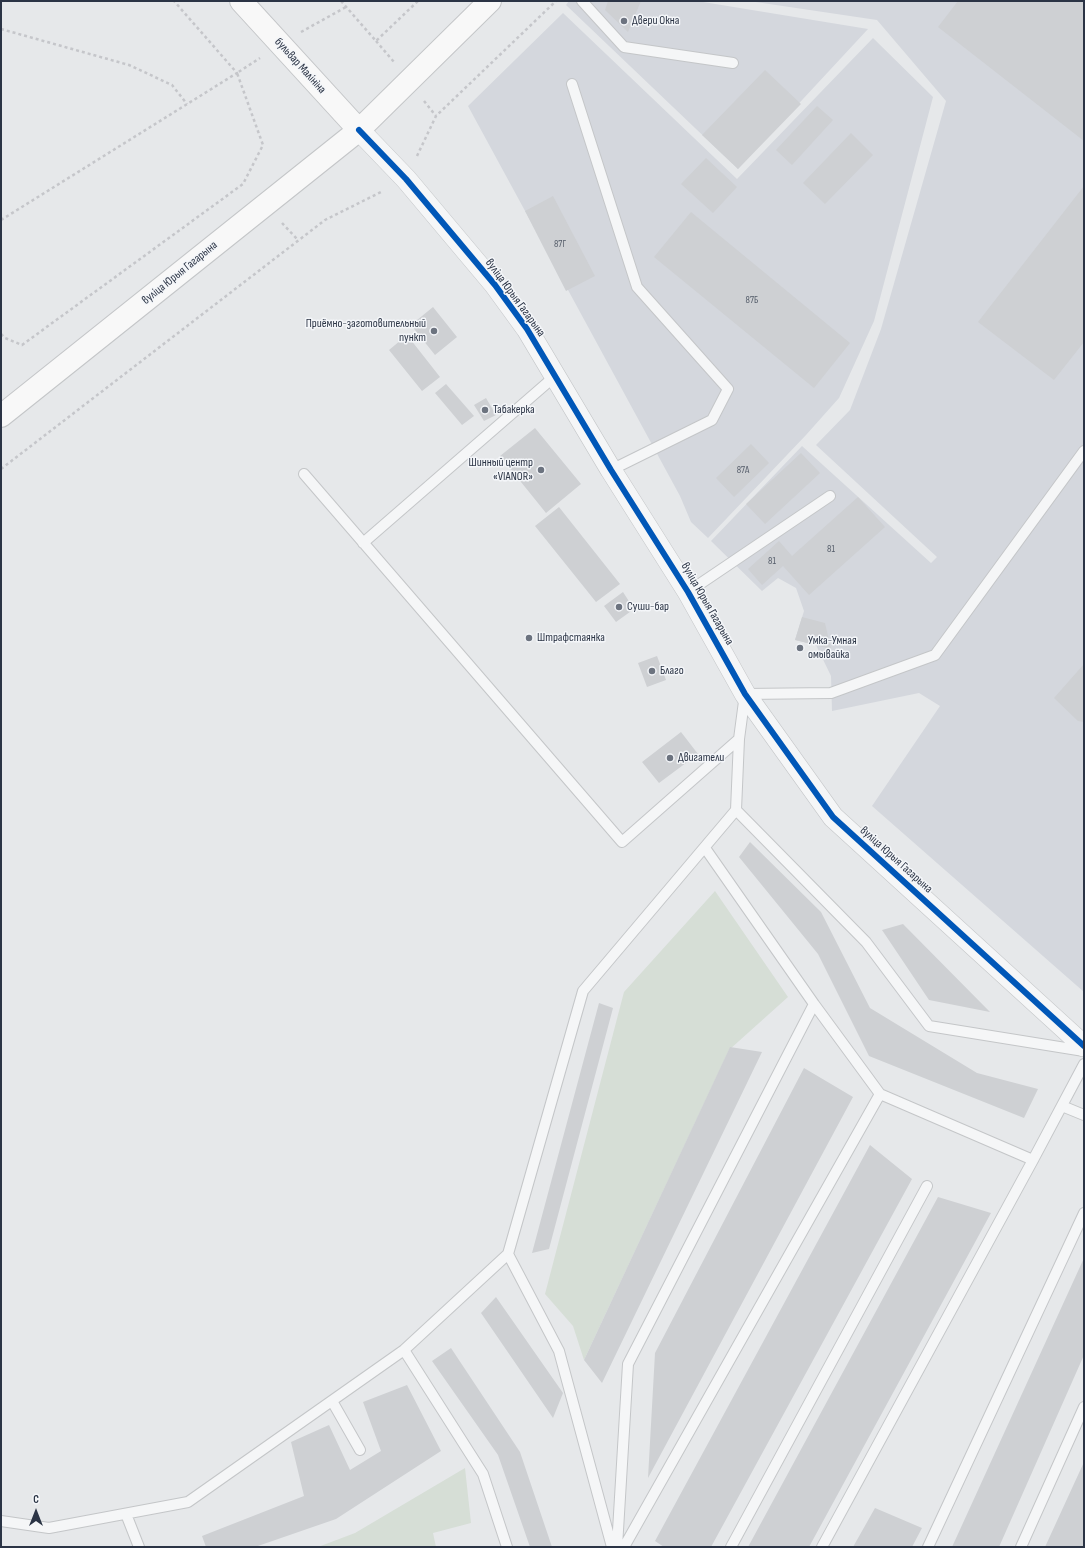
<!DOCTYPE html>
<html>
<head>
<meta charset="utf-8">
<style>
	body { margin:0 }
	#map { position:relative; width:1085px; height:1548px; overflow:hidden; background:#e6e8ea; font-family:"Sofia Sans Condensed",sans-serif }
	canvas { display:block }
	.frame { position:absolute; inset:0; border:2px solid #2b3445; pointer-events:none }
	.north { position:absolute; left:16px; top:1492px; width:40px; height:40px; -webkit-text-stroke:3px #f4f6f9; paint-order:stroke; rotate:0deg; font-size:11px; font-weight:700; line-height:16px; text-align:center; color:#2b3445 }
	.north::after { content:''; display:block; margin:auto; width:14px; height:18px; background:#2b3445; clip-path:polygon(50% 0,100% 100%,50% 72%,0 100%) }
</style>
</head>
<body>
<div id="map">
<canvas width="1085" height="1548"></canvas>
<div class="frame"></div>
<div class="north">С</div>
</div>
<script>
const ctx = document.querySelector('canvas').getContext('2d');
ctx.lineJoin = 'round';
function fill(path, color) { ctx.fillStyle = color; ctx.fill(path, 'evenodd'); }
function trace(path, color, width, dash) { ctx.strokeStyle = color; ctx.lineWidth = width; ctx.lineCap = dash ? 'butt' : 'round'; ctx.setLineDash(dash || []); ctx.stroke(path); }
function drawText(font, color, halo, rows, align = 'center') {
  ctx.font = font + ' "Sofia Sans Condensed",sans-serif'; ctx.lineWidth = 3; ctx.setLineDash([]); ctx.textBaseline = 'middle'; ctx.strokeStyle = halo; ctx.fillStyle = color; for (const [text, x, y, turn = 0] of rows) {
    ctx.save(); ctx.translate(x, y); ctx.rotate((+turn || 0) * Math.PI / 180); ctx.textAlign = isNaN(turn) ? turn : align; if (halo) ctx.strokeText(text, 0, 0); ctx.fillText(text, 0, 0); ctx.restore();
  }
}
const built = new Path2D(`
	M 569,1 L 697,1 L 868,29 L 738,169 L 566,5 Z
	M 749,1 L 1084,1 L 1084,992 L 872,806 L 940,706 L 919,693 L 832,711 L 831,676 L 816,645 L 795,640 L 804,611 L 796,588 L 778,578 L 762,591 L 711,541 L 802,446 L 931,563 L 937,557 L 816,445 L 850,410 L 881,329 L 946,101 L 877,20 Z
	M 563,13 L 737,179 L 873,38 L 933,97 L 874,321 L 839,398 L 806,435 L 708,538 L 691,522 L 680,496 L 468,106 Z`);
const green = new Path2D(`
	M 715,891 L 788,997 L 729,1050 L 584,1360 L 573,1326 L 545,1294 L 624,992 Z
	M 465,1468 L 471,1523 L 433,1533 L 436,1547 L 318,1547 L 355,1533 Z`);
const building = new Path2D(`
	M 608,1 L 641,1 L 628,32 L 605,10 Z
	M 958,1 L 1084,1 L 1084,141 L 938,27 Z
	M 765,70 L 801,104 L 738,169 L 702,135 Z
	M 817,106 L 833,120 L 792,165 L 776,150 Z
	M 851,133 L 873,155 L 825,204 L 803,183 Z
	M 706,158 L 737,187 L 713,213 L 681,184 Z
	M 1084,186 L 1084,342 L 1054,380 L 978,322 Z
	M 553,196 L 595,276 L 566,291 L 525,211 Z
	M 691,212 L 850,343 L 814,388 L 654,257 Z
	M 433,307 L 457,337 L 435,355 L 411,325 Z
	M 407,335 L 440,377 L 422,391 L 389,350 Z
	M 446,384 L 474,416 L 462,425 L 435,393 Z
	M 486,398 L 496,415 L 484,421 L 474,405 Z
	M 535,428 L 581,484 L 546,513 L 500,456 Z
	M 751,444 L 769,463 L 734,497 L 716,478 Z
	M 801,453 L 820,473 L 765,524 L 746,504 Z
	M 858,497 L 885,527 L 809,595 L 783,566 L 762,585 L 748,569 L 779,541 L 792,556 Z
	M 559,507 L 620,584 L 596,602 L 535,526 Z
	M 623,592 L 634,609 L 616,622 L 604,606 Z
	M 802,617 L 825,623 L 831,649 L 795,640 Z
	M 657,656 L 666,680 L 647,687 L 638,663 Z
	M 1084,664 L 1084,722 L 1078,721 L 1054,698 Z
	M 681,732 L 698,754 L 659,783 L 642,762 Z
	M 750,842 L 821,912 L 870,1008 L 977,1073 L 1038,1089 L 1024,1118 L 869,1056 L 818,954 L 739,857 Z
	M 903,924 L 990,1012 L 929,1000 L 882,930 Z
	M 599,1003 L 613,1008 L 549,1249 L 532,1253 Z
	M 730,1047 L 762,1052 L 602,1383 L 584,1360 Z
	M 804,1068 L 853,1097 L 648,1478 L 655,1353 Z
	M 870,1145 L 912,1179 L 711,1547 L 664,1547 L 655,1541 Z
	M 938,1197 L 991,1213 L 809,1547 L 748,1547 Z
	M 1084,1258 L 1084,1355 L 999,1547 L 952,1547 Z
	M 496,1297 L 563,1393 L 553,1418 L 481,1313 Z
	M 451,1348 L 520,1452 L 552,1547 L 530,1547 L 498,1455 L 432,1361 Z
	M 407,1385 L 441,1451 L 336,1519 L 255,1547 L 206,1547 L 202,1536 L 304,1496 L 291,1442 L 329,1425 L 350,1470 L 381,1451 L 363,1402 Z
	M 1084,1462 L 1084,1547 L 1045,1547 Z
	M 875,1508 L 922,1528 L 912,1547 L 853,1547 Z`);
const path = new Path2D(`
	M 341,1 L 376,41 L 418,1
	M 1,29 L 129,65 L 172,85 L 187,104
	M 301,32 L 346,7
	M 376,41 L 394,62
	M 424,101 L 436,116
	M 417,156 L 436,116 L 556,1
	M 1,220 L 237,73 L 174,1
	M 282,223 L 298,240
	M 1,334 L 5,338 L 22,345 L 243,184 L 263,145 L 237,73 L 260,58
	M 1,469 L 325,220 L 383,191`);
const service = new Path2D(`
	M 582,1 L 624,47 L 733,63
	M 572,84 L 637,287 L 728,389 L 712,420 L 611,470
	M 304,474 L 622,842 L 739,739
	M 363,543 L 554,377
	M 688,592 L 830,496
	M 736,810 L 866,942 L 929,1026 L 1084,1051
	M 814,1004 L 880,1094 L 1033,1160
	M 1062,1106 L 1084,1115
	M 508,1254 L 559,1351 L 612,1547
	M 404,1350 L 483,1474 L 507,1547
	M 332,1401 L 360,1450
	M 126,1514 L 139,1547
	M 1,1521 L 49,1528 L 188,1502 L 404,1350 L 508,1254 L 583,991 L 736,810 L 739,739 L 745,694 L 831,693 L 935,655 L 1084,451
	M 617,1547 L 628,1364 L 814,1004 L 705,848
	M 624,1547 L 880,1094
	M 731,1547 L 927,1186
	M 822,1547 L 1033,1160 L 1084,1064
	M 928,1547 L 1084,1213
	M 1021,1547 L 1084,1407`);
const minor = new Path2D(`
	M 359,130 L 406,179 L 495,285 L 527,329 L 611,470 L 688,592 L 745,694 L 833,817 L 1084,1046`);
const secondary = new Path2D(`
	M 241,1 L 359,130
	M 1,416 L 359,130 L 490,1`);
const cycleway = new Path2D(`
	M 359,130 L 406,179 L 495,285 L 527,329 L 611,470 L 688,592 L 745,694 L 833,817 L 1084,1046`);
const markers = [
	[624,21,4,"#6c737f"],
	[434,331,4,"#6c737f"],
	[485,410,4,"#6c737f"],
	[541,470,4,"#6c737f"],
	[619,607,4,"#6c737f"],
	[529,638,4,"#6c737f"],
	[800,648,4,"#6c737f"],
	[652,671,4,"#6c737f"],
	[670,758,4,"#6c737f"]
];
const numberNames = [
	["87Г",560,244],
	["87Б",752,300],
	["87А",743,470],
	["81",831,549],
	["81",772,561]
];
const poiNames = [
	["Двери Окна",632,21],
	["Приёмно-заготовительный",426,324,"right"],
	["пункт",426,338,"right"],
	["Табакерка",493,410],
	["Шинный центр",533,463,"right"],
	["«VIANOR»",533,477,"right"],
	["Суши-бар",627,607],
	["Штрафстаянка",537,638],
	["Умка-Умная",808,641],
	["омывайка",808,655],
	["Благо",660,671],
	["Двигатели",678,758]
];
const streetNames = [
	["бульвар Малініна",300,66,48],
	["вуліца Юрыя Гагарына",180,273,-39],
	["вуліца Юрыя Гагарына",515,298,54],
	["вуліца Юрыя Гагарына",707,604,60],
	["вуліца Юрыя Гагарына",896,860,42]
];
fill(built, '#d4d7dd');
fill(green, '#d6ded6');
fill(building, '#ced0d3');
trace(service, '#c4c6c8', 12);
trace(minor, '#c4c6c8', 22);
trace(secondary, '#c4c6c8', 24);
trace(path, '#c5c6ca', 2.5, [3, 3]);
trace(service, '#f5f6f7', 10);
trace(minor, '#f5f6f7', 21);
trace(secondary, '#f8f8f8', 22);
trace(cycleway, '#0057b8', 6);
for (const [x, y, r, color] of markers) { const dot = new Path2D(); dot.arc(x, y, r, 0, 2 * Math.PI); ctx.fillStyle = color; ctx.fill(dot); trace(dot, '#f4f6f9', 1.5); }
drawText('10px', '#545c69', null, numberNames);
drawText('12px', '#2b3445', '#f4f6f9', poiNames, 'left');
drawText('12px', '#2b3445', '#f4f6f9', streetNames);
</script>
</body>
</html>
